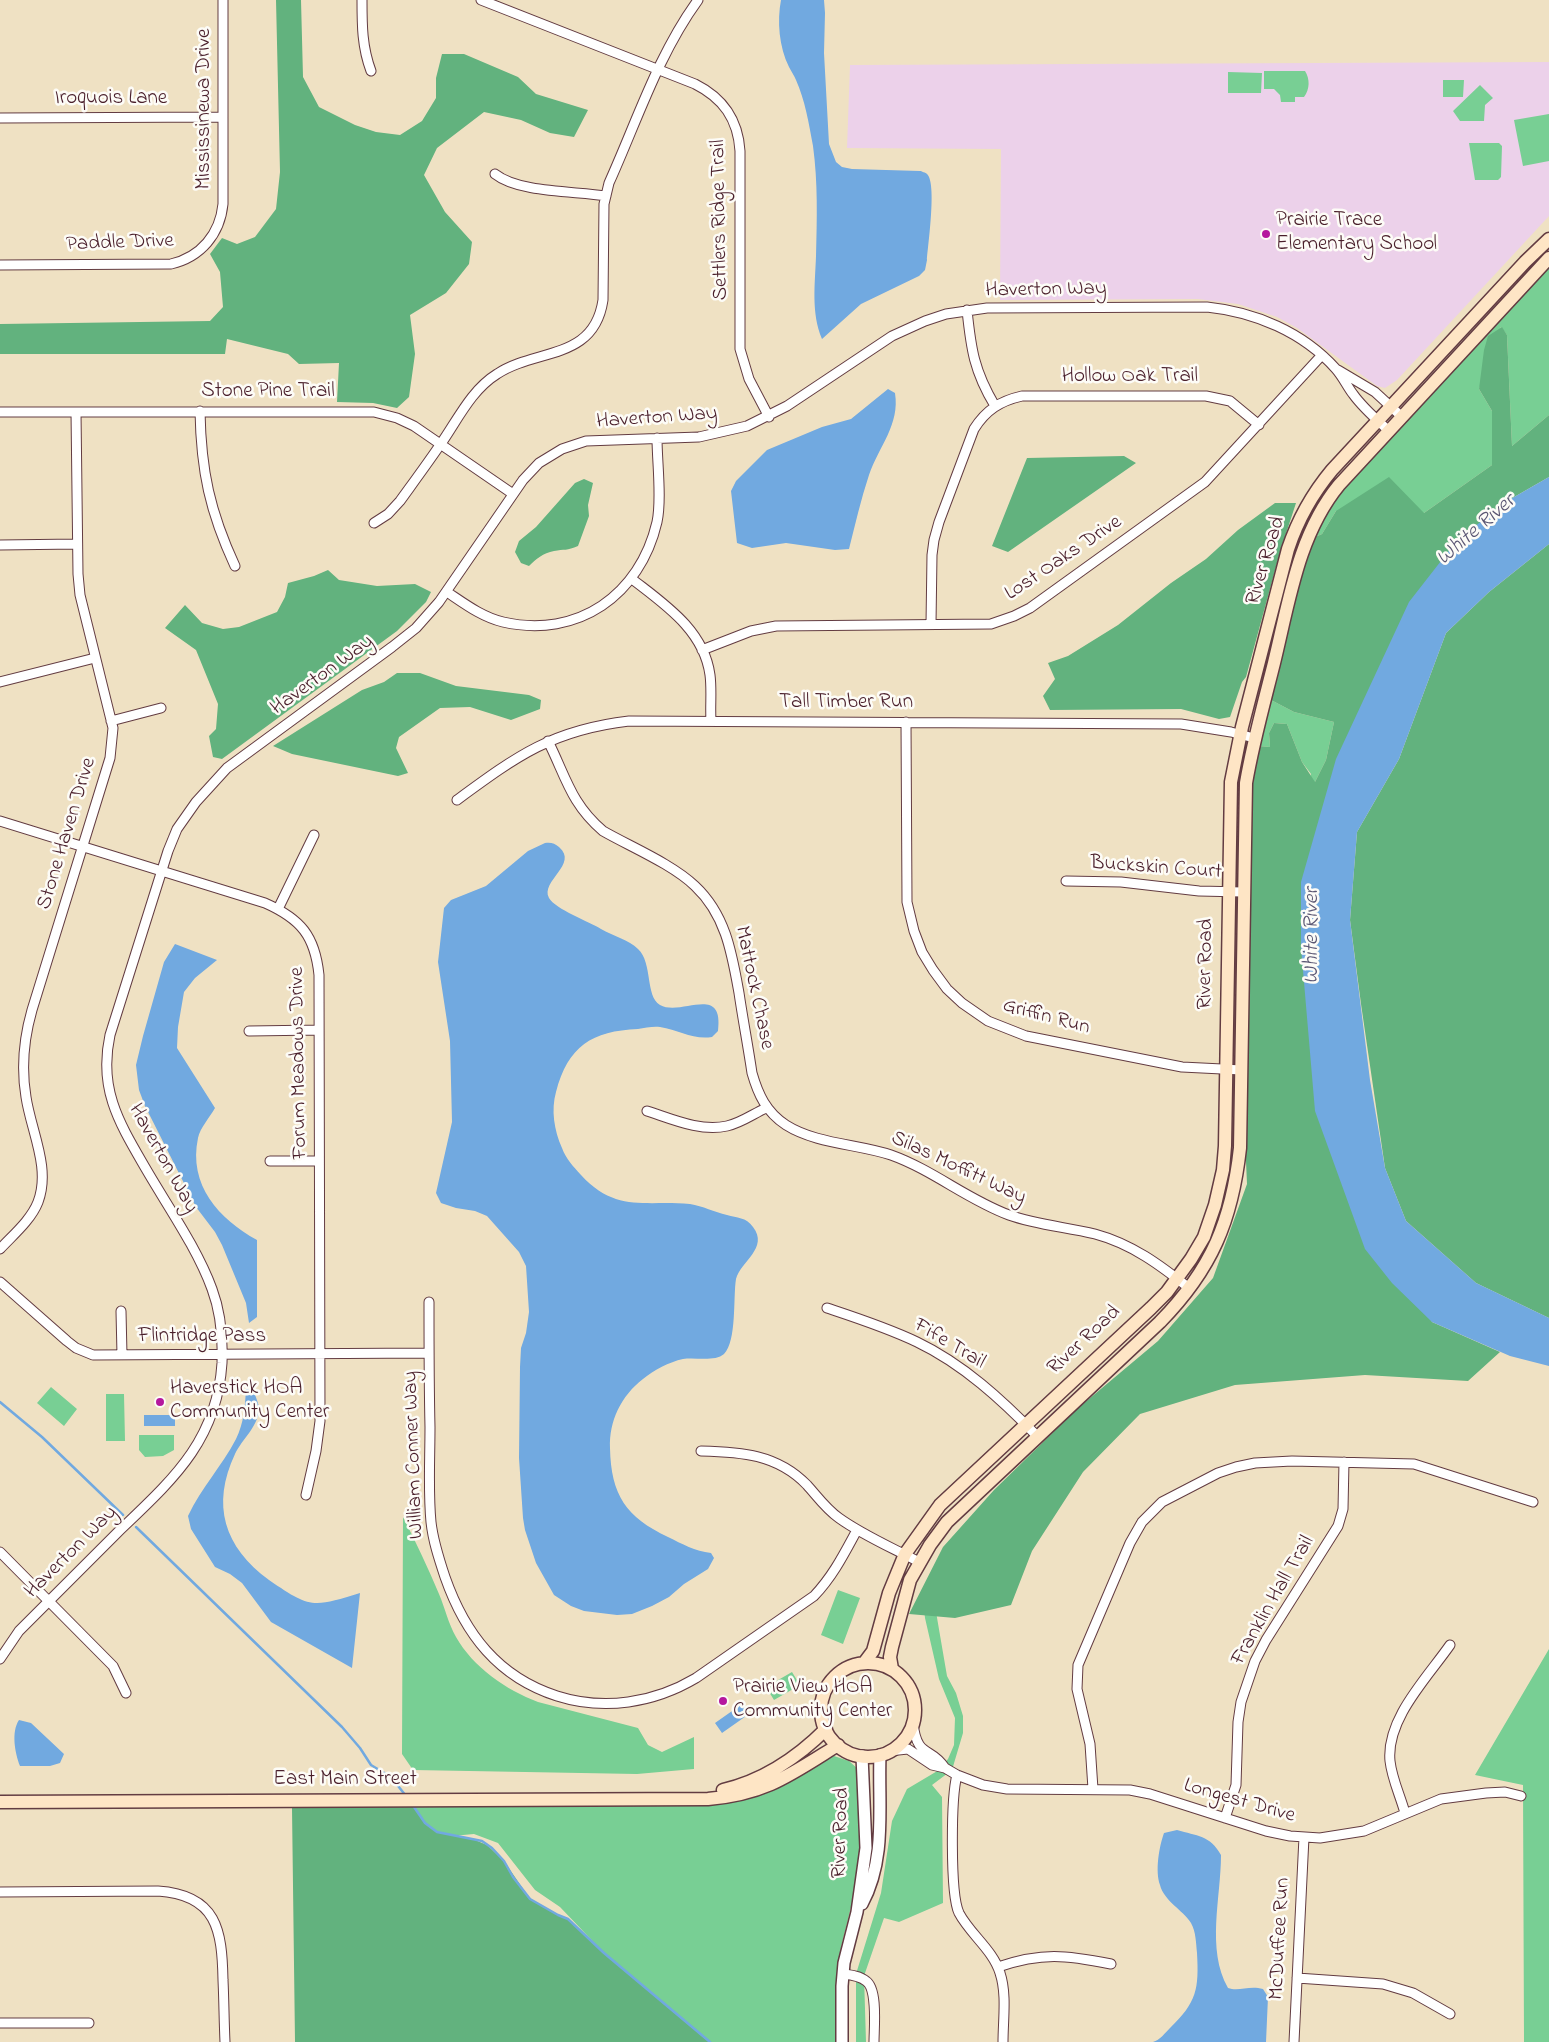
<!DOCTYPE html>
<html>
<head>
<meta charset="utf-8">
<style>
	body { margin:0 }
	canvas { display:block; background:#efe1c3 }
</style>
</head>
<body>
<canvas width="1549" height="2042"></canvas>
<script>
const ctx = document.querySelector('canvas').getContext('2d');
ctx.lineJoin = 'round';
function fill(path, color) { ctx.fillStyle = color; ctx.fill(path, 'evenodd'); }
function trace(path, color, width, dash) { ctx.strokeStyle = color; ctx.lineWidth = width; ctx.lineCap = dash ? 'butt' : 'round'; ctx.setLineDash(dash || []); ctx.stroke(path); }
function drawText(font, color, halo, rows, align = 'center') {
  ctx.font = font + ' "Indie Flower",sans-serif'; ctx.lineWidth = 5; ctx.setLineDash([]); ctx.textBaseline = 'middle'; ctx.strokeStyle = halo; ctx.fillStyle = color; for (const [text, x, y, turn = 0] of rows) {
    ctx.save(); ctx.translate(x, y); ctx.rotate((+turn || 0) * Math.PI / 180); ctx.textAlign = isNaN(turn) ? turn : align; if (halo) ctx.strokeText(text, 0, 0); ctx.fillText(text, 0, 0); ctx.restore();
  }
}
const built = new Path2D(`
	M 1549,62 L 1549,216 L 1397,380 L 1385,388 L 1377,386 L 1297,328 L 1277,317 L 1238,304 L 1198,299 L 1000,300 L 1001,149 L 847,148 L 850,65 Z`);
const green = new Path2D(`
	M 1264,71 L 1305,71 C 1310,79 1310,89 1304,97 L 1295,97 L 1295,102 L 1281,102 L 1280,95 L 1274,89 L 1264,89 Z
	M 1228,72 L 1262,73 L 1261,93 L 1228,93 Z
	M 1443,80 L 1464,80 L 1463,97 L 1443,97 Z
	M 1480,85 L 1493,98 L 1485,105 L 1484,121 L 1460,121 L 1453,111 Z
	M 1549,114 L 1549,161 L 1523,166 L 1514,120 Z
	M 1469,143 L 1499,143 L 1502,146 L 1501,177 L 1498,180 L 1475,180 Z
	M 1549,259 L 1549,415 L 1512,446 L 1507,335 L 1501,327 L 1479,389 L 1492,411 L 1492,465 L 1424,513 L 1336,511 L 1322,534 L 1306,541 L 1323,507 Z
	M 1271,700 L 1294,712 L 1334,722 L 1326,760 L 1315,782 L 1290,876 L 1286,925 L 1264,973 L 1280,1021 L 1271,1057 L 1279,1095 L 1281,1138 L 1295,1165 L 1302,1195 L 1339,1270 L 1340,1290 L 1334,1301 L 1290,1319 L 1224,1328 L 1209,1336 L 1194,1349 L 1174,1380 L 1164,1385 L 1144,1387 L 1127,1394 L 1064,1462 L 1048,1476 L 1030,1508 L 978,1560 L 955,1573 L 940,1587 L 935,1606 L 947,1676 L 956,1693 L 963,1716 L 963,1733 L 952,1770 L 932,1785 L 942,1797 L 943,1903 L 899,1922 L 884,1918 L 864,1976 L 866,2042 L 856,2042 L 856,1974 L 881,1893 L 892,1821 L 907,1789 L 939,1770 L 948,1759 L 954,1745 L 955,1718 L 939,1679 L 925,1618 L 923,1600 L 952,1568 L 976,1555 L 1025,1504 L 1043,1471 L 1062,1457 L 1104,1406 L 1124,1387 L 1142,1380 L 1164,1378 L 1171,1374 L 1189,1344 L 1204,1330 L 1224,1322 L 1289,1313 L 1330,1295 L 1334,1287 L 1334,1271 L 1301,1209 L 1296,1195 L 1291,1165 L 1277,1139 L 1276,1097 L 1267,1056 L 1268,1038 L 1275,1021 L 1260,982 L 1258,969 L 1277,936 L 1284,876 L 1311,774 L 1302,762 L 1287,724 L 1274,723 L 1269,733 L 1270,747 L 1259,746 Z
	M 51,1387 L 77,1409 L 64,1426 L 37,1403 Z
	M 106,1394 L 124,1394 L 125,1441 L 106,1441 Z
	M 139,1435 L 174,1435 L 174,1450 L 163,1456 L 145,1457 L 139,1450 Z
	M 403,1517 C 416,1542 428,1568 439,1594 C 445,1608 448,1623 456,1637 C 473,1667 506,1690 538,1702 L 638,1728 L 648,1745 L 662,1752 L 694,1737 L 694,1769 L 637,1774 L 413,1770 L 402,1754 Z
	M 838,1590 L 860,1598 L 843,1644 L 821,1635 Z
	M 1549,1649 L 1549,2042 L 1524,2042 L 1523,1785 L 1475,1775 Z
	M 792,1672 L 800,1685 L 774,1700 L 766,1687 Z
	M 834,1756 L 849,1761 L 859,1770 L 861,1854 L 853,1899 L 841,1947 L 838,1969 L 837,2042 L 710,2042 L 604,1953 L 560,1907 L 535,1890 L 498,1843 L 474,1834 L 452,1836 L 437,1832 L 425,1823 L 414,1806 L 702,1802 Z`);
const forest = new Path2D(`
	M 276,0 L 301,0 L 303,77 L 319,107 L 355,125 L 376,132 L 400,135 L 422,121 L 436,98 L 436,78 L 442,54 L 464,54 L 518,77 L 536,94 L 588,110 L 574,137 L 550,133 L 521,120 L 484,112 L 437,148 L 424,175 L 445,212 L 472,242 L 469,264 L 446,293 L 410,315 L 415,354 L 409,397 L 397,408 L 373,403 L 337,402 L 339,363 L 299,364 L 288,354 L 227,339 L 225,354 L 0,354 L 0,324 L 210,321 L 223,307 L 220,272 L 210,254 L 222,238 L 237,244 L 255,237 L 276,209 L 280,172 Z
	M 1502,327 L 1507,335 L 1512,446 L 1549,415 L 1549,477 L 1502,504 L 1301,947 L 1432,1322 L 1500,1352 L 1468,1381 L 1365,1375 L 1235,1385 L 1140,1414 L 1083,1472 L 1032,1551 L 1011,1605 L 955,1618 L 909,1614 L 943,1547 L 994,1490 L 1077,1409 L 1158,1341 L 1213,1278 L 1247,1184 L 1242,1070 L 1245,833 L 1259,746 L 1270,747 L 1269,733 L 1274,723 L 1287,724 L 1302,762 L 1315,782 L 1326,760 L 1334,722 L 1294,712 L 1271,700 L 1306,541 L 1322,534 L 1336,511 L 1389,477 L 1424,513 L 1492,465 L 1492,411 L 1479,389 L 1484,350 L 1488,336 Z
	M 1124,456 L 1136,463 L 1008,552 L 992,546 L 1027,458 Z
	M 584,479 L 593,483 L 588,505 L 589,516 L 578,546 C 567,551 564,549 554,551 C 543,553 536,559 529,566 L 521,563 L 515,552 L 519,541 L 536,527 L 575,483 Z
	M 1275,503 L 1296,503 L 1280,552 L 1246,677 L 1242,682 L 1230,717 L 1219,719 L 1181,709 L 1050,710 L 1043,696 L 1055,679 L 1048,663 L 1068,656 L 1118,625 L 1171,583 L 1206,559 L 1238,530 Z
	M 1549,544 L 1549,1318 L 1476,1283 L 1406,1221 L 1385,1168 L 1361,1004 L 1350,920 L 1357,832 L 1399,759 L 1446,633 L 1489,592 Z
	M 328,570 L 339,580 L 377,586 L 415,584 L 431,592 L 426,602 L 397,631 L 222,759 L 213,757 L 209,736 L 216,729 L 218,704 L 196,650 L 165,628 L 185,605 L 202,623 L 223,629 L 239,627 L 277,612 L 285,597 L 288,583 L 314,576 Z
	M 397,673 L 420,673 L 456,686 L 529,695 L 541,700 L 540,709 L 511,720 L 470,707 L 440,708 L 399,737 L 396,748 L 408,773 L 398,776 L 292,754 L 273,746 L 362,690 L 384,682 Z
	M 414,1806 L 428,1826 L 437,1832 L 475,1840 L 487,1845 L 504,1861 L 530,1899 L 558,1915 L 568,1919 L 604,1953 L 709,2042 L 295,2042 L 292,1808 Z`);
const water = new Path2D(`
	M 781,0 L 824,0 L 825,13 L 824,53 L 829,144 L 836,162 L 842,167 L 852,169 L 920,171 C 921,171 926,173 927,174 C 937,183 928,245 927,260 L 925,270 L 919,276 L 861,304 L 822,339 C 811,313 815,284 816,256 C 817,219 818,183 813,146 C 809,124 805,100 796,80 C 794,75 791,71 789,67 C 779,47 777,21 781,0 Z
	M 888,389 L 895,393 C 900,425 879,446 869,475 C 861,499 855,525 849,549 L 835,550 L 786,543 L 752,548 L 737,543 L 731,491 L 736,481 L 767,450 L 822,427 L 851,419 Z
	M 1549,477 L 1549,544 L 1489,592 L 1446,633 L 1399,759 L 1357,832 L 1350,920 L 1370,1080 L 1385,1168 L 1406,1221 L 1476,1283 L 1549,1318 L 1549,1366 L 1510,1356 L 1432,1322 L 1392,1283 L 1365,1249 L 1315,1111 L 1301,947 L 1301,882 L 1336,759 L 1409,602 L 1455,543 L 1502,504 Z
	M 545,843 C 550,842 555,843 559,847 C 579,864 540,881 549,898 C 555,909 590,922 601,929 C 613,936 629,940 638,949 C 653,963 645,996 660,1005 C 681,1017 724,983 718,1031 L 712,1037 C 693,1040 679,1030 660,1027 C 653,1026 645,1028 638,1029 C 592,1031 568,1046 556,1092 C 551,1110 554,1130 562,1148 C 566,1159 573,1166 581,1175 C 616,1213 645,1200 690,1204 C 703,1206 714,1212 727,1215 C 737,1218 746,1217 753,1227 C 769,1248 741,1261 736,1279 C 733,1297 737,1341 724,1354 C 715,1362 695,1357 683,1359 C 669,1362 654,1370 643,1379 C 621,1396 609,1421 610,1448 C 611,1495 626,1517 668,1537 C 682,1544 695,1551 711,1553 L 714,1558 L 708,1569 L 684,1584 L 669,1597 L 652,1606 L 632,1614 L 617,1615 L 584,1611 L 571,1606 L 554,1595 L 536,1563 L 525,1530 L 523,1518 L 519,1458 L 520,1367 L 521,1348 L 526,1333 L 529,1312 L 526,1266 L 519,1252 L 487,1216 L 475,1211 L 456,1208 L 441,1203 L 436,1193 L 452,1122 L 450,1041 L 438,962 L 444,908 L 451,900 L 486,886 L 528,851 Z
	M 175,944 L 217,960 L 195,978 L 184,992 L 178,1027 L 177,1048 L 215,1108 C 210,1117 200,1128 198,1138 C 188,1185 219,1219 257,1240 L 257,1317 L 249,1323 L 246,1303 L 222,1245 L 215,1232 L 196,1207 L 145,1106 L 139,1090 L 136,1065 L 143,1036 L 164,962 Z
	M 246,1389 L 253,1389 C 255,1395 258,1402 259,1407 C 260,1425 242,1439 235,1454 C 211,1505 224,1547 269,1580 C 310,1608 312,1608 360,1593 L 352,1668 L 271,1622 L 242,1583 L 230,1574 L 215,1567 L 191,1529 L 188,1516 C 201,1488 222,1466 236,1439 C 244,1423 245,1406 246,1389 Z
	M 144,1415 L 175,1415 L 175,1426 L 144,1426 Z
	M 742,1704 L 749,1714 L 722,1733 L 715,1723 Z
	M 19,1720 L 31,1723 L 64,1754 L 60,1763 L 50,1766 L 20,1766 C 15,1753 11,1732 19,1720 Z
	M 1177,1830 C 1197,1836 1210,1835 1221,1855 C 1221,1898 1206,1949 1228,1988 C 1239,1992 1249,1985 1263,1989 L 1268,1997 L 1266,2042 L 1153,2042 C 1160,2040 1165,2033 1170,2028 C 1197,2002 1199,1989 1197,1953 C 1196,1943 1196,1932 1191,1923 C 1183,1910 1164,1901 1160,1885 C 1155,1871 1159,1847 1164,1833 Z`);
const stream = new Path2D(`
	M 0,1402 L 42,1437 L 123,1515
	M 136,1527 L 342,1727 L 360,1748 L 371,1765 L 391,1777 L 406,1796
	M 412,1804 L 425,1823 L 437,1832 L 482,1841 L 492,1848 L 504,1861 L 513,1877 L 530,1899 L 558,1915 L 568,1919 L 604,1953 L 710,2042`);
const minor = new Path2D(`
	M 362,0 C 362,25 362,47 371,71
	M 481,0 L 695,84 C 723,98 738,119 740,151 L 740,349 L 749,379 L 769,417
	M 0,118 L 223,117
	M 495,174 C 519,193 575,191 606,196
	M 0,265 L 171,264 C 201,257 220,234 223,204 L 223,0
	M 967,310 C 971,349 974,371 995,406
	M 1338,370 L 1375,392 L 1401,416
	M 200,411 C 201,471 210,512 235,566
	M 0,412 L 374,412 L 397,418 L 414,426 L 513,494
	M 374,523 L 388,514 L 400,501 C 413,483 427,464 440,445 C 457,421 471,390 497,374 C 536,348 594,361 603,300 L 604,204 L 609,183 C 637,121 658,55 698,0
	M 0,545 L 77,544
	M 632,579 C 664,604 704,630 710,675 C 712,690 710,706 711,721
	M 447,592 C 465,604 482,617 503,622 C 578,639 640,595 657,522 C 662,499 657,462 657,438
	M 931,624 L 932,555 L 934,540 L 939,522 L 974,429 C 986,410 1000,401 1022,396 L 1206,396 L 1230,401 L 1259,425
	M 702,650 L 751,631 L 776,626 L 991,624 L 1014,616 L 1030,608 L 1205,482 L 1321,356
	M 0,682 L 95,658
	M 111,721 L 161,708
	M 906,722 L 907,902 L 914,931 L 922,952 L 933,970 L 947,989 L 962,1003 L 988,1021 L 1026,1036 L 1182,1067 L 1242,1070
	M 548,741 C 566,777 571,804 603,831 C 631,847 672,864 695,886 C 726,915 732,954 739,993 C 743,1020 748,1046 752,1073 C 758,1094 766,1112 786,1125 C 816,1144 858,1144 891,1155 C 933,1170 968,1200 1009,1215 C 1037,1225 1067,1227 1095,1234 C 1132,1244 1160,1265 1189,1288
	M 457,800 C 517,756 552,730 629,721 L 1181,724 L 1231,732 L 1254,738
	M 0,821 L 265,903 C 301,919 315,936 319,975 L 320,1421 L 316,1451 L 306,1495
	M 1066,881 L 1121,882 L 1199,891 L 1243,892
	M 278,909 L 314,835
	M 249,1031 L 319,1030
	M 647,1111 C 672,1119 700,1132 727,1126 C 741,1123 753,1114 766,1108
	M 270,1161 L 319,1161
	M 0,1249 C 13,1235 31,1220 38,1202 C 51,1168 31,1131 26,1097 C 21,1067 24,1038 32,1010 L 110,758 L 113,728 L 80,595 L 78,574 L 76,412
	M 0,1282 L 67,1341 L 76,1348 L 93,1355 L 429,1353
	M 429,1302 C 429,1344 429,1386 430,1427 C 430,1459 428,1491 431,1522 C 433,1541 439,1559 445,1577 C 465,1634 498,1677 557,1696 C 604,1711 654,1703 696,1678 L 814,1596 C 833,1576 844,1554 857,1530
	M 827,1308 C 857,1318 888,1328 917,1342 C 963,1364 1002,1400 1037,1436
	M 121,1311 L 122,1355
	M 701,1451 C 741,1452 777,1454 807,1485 C 817,1496 826,1509 839,1518 C 864,1536 893,1548 919,1562
	M 0,1552 L 113,1666 L 126,1693
	M 0,1659 L 19,1631 C 52,1598 85,1565 118,1532 C 171,1481 217,1442 222,1363 C 223,1338 221,1313 212,1289 C 197,1248 168,1207 146,1169 C 120,1124 98,1090 110,1035 L 168,851 L 177,829 L 196,802 L 227,768 L 392,647 L 416,628 L 439,602 L 523,480 L 539,463 L 562,449 L 586,441 L 699,437 L 747,426 L 787,406 L 892,336 L 925,321 L 946,314 L 987,308 L 1207,307 C 1255,312 1303,332 1336,369 C 1343,377 1347,386 1353,394 C 1363,408 1376,419 1388,430
	M 913,1723 C 917,1759 931,1746 945,1768
	M 889,1751 L 908,1749 L 932,1765 L 945,1768 L 957,1775 L 983,1785 L 1007,1789 L 1130,1790 L 1150,1794 L 1266,1831 L 1290,1836 L 1320,1838 L 1364,1831 L 1441,1799 L 1486,1793 L 1505,1792 L 1521,1796
	M 957,1775 C 951,1797 950,1894 959,1913 C 970,1934 993,1950 1000,1973 C 1007,1994 1003,2020 1003,2042
	M 1093,1789 L 1090,1744 L 1077,1689 L 1078,1665 L 1130,1543 L 1142,1522 L 1162,1502 L 1218,1473 L 1236,1467 L 1255,1463 L 1292,1461 L 1414,1464 L 1533,1502
	M 1405,1813 C 1400,1795 1392,1779 1390,1761 C 1386,1719 1427,1678 1450,1645
	M 1225,1818 L 1236,1785 L 1238,1722 L 1241,1702 L 1255,1661 L 1266,1640 L 1338,1526 L 1343,1509 L 1344,1462
	M 0,1892 L 158,1891 C 217,1895 222,1930 223,1980 C 224,2001 224,2021 225,2042
	M 998,1967 C 1042,1952 1066,1955 1111,1964
	M 843,1974 C 851,1975 860,1976 866,1981 C 878,1989 874,2028 874,2042
	M 1297,1978 L 1383,1984 L 1413,1993 L 1450,2014
	M 0,2023 L 89,2023
	M 1294,2042 L 1304,1837`);
const tertiary = new Path2D(`
	M 862,1904 C 887,1858 878,1805 880,1755
	M 842,2042 L 842,1986 L 844,1963 L 857,1912 L 866,1848 L 862,1756`);
const secondary = new Path2D(`
	M 864,1663 L 873,1651 L 889,1593 L 905,1554 L 940,1505 L 1151,1308 L 1167,1292 L 1191,1259 L 1204,1237 L 1215,1205 L 1223,1170 L 1225,1146 L 1231,782 L 1242,727 L 1288,549 C 1298,519 1312,494 1332,470 L 1525,262 L 1549,239
	M821 1710a47 47 0 1 1 94 0a47 47 0 1 1-94 0Z
	M 892,1669 L 890,1657 L 892,1647 L 910,1580 L 930,1545 L 947,1522 L 1160,1322 C 1212,1269 1232,1220 1240,1148 L 1246,783 C 1253,742 1264,703 1274,663 C 1289,602 1298,535 1339,485 L 1549,258
	M 723,1790 C 762,1781 798,1757 826,1729
	M 0,1802 L 708,1799 C 766,1794 790,1775 838,1745`);
const markers = [
	[1266,234,5,"#b5179e"],
	[160,1402,5,"#b5179e"],
	[723,1701,5,"#b5179e"]
];
const streetNames = [
	["Iroquois Lane",111,100],
	["Mississinewa Drive",206,109,-90],
	["Settlers Ridge Trail",721,220,-91],
	["Paddle Drive",120,244,-2],
	["Haverton Way",1046,291,-1],
	["Hollow Oak Trail",1130,378],
	["Stone Pine Trail",268,393],
	["Haverton Way",657,419,-4],
	["Lost Oaks Drive",1064,559,-34],
	["River Road",1267,561,-73],
	["Haverton Way",323,676,-36],
	["Tall Timber Run",846,704],
	["Stone Haven Drive",68,834,-73],
	["Buckskin Court",1156,869,4],
	["River Road",1207,964,-89],
	["Mattock Chase",753,988,78],
	["Griffin Run",1046,1018,15],
	["Forum Meadows Drive",300,1063,-91],
	["Haverton Way",162,1159,61],
	["Silas Moffitt Way",958,1169,25],
	["Flintridge Pass",202,1338],
	["River Road",1085,1341,-43],
	["Fife Trail",949,1345,31],
	["William Conner Way",415,1455,-92],
	["Haverton Way",72,1553,-45],
	["Franklin Hall Trail",1274,1601,-60],
	["East Main Street",345,1781],
	["Longest Drive",1239,1802,16],
	["River Road",842,1833,-88],
	["McDuffee Run",1281,1939,-87]
];
const poiNames = [
	["Prairie Trace",1276,222],
	["Elementary School",1276,246],
	["Haverstick HOA",170,1390],
	["Community Center",170,1414],
	["Prairie View HOA",733,1689],
	["Community Center",733,1713]
];
const waterNames = [
	["White River",1477,531,-41],
	["White River",1313,936,-90]
];
fill(built, '#ecd1ea');
fill(green, '#78cf94');
fill(forest, '#62b27e');
fill(water, '#71a9e0');
trace(stream, '#71a9e0', 2.5);
trace(minor, '#633c42', 11);
trace(tertiary, '#633c42', 14);
trace(secondary, '#633c42', 15);
trace(minor, '#fff', 9);
trace(tertiary, '#fff', 11);
trace(secondary, '#fee5c5', 12);
for (const [x, y, r, color] of markers) { const dot = new Path2D(); dot.arc(x, y, r, 0, 2 * Math.PI); ctx.fillStyle = color; ctx.fill(dot); trace(dot, '#fdfcf7', 2); }
drawText('21px', '#4a1f2b', '#fdfcf7', streetNames);
drawText('21px', '#4a1f2b', '#fdfcf7', poiNames, 'left');
drawText('italic 22px', '#5a5673', '#fdfcf7', waterNames);
</script>
</body>
</html>
